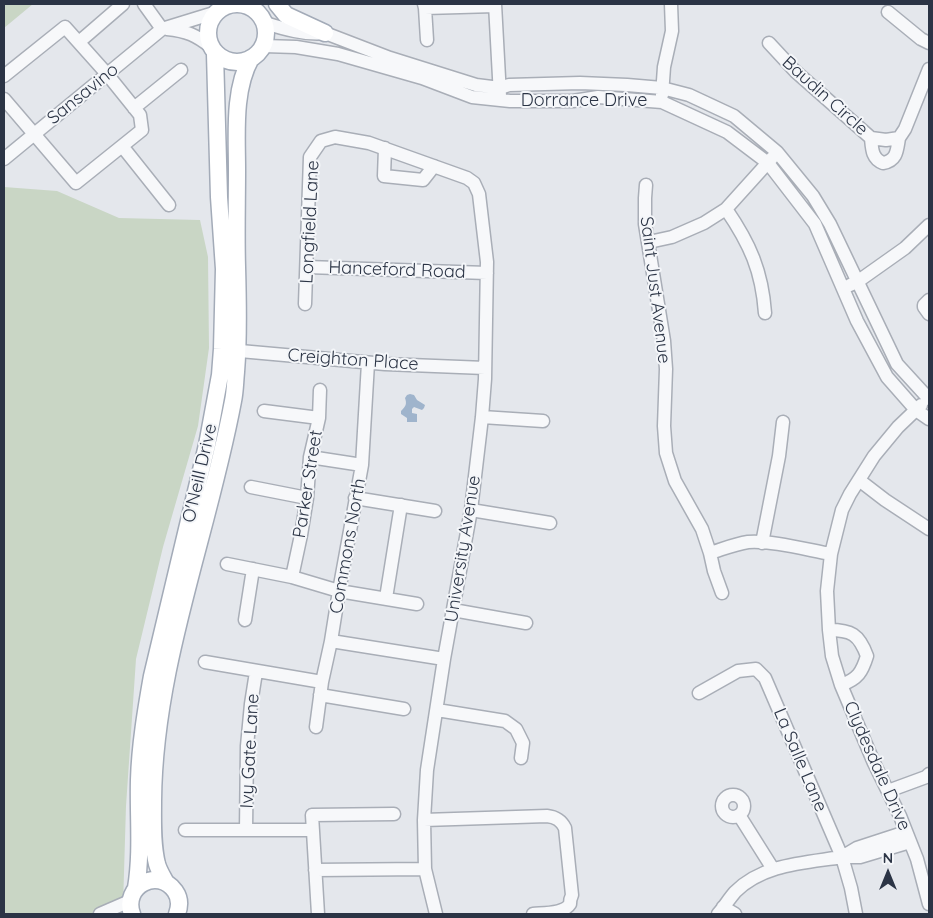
<!DOCTYPE html>
<html>
<head>
<meta charset="utf-8">
<style>
	body { margin:0 }
	#map { position:relative; width:933px; height:918px; overflow:hidden; background:#e4e7ec; font-family:Quicksand,sans-serif }
	canvas { display:block }
	.frame { position:absolute; inset:0; border:5px solid #2b3445; pointer-events:none }
	.north { position:absolute; left:863px; top:848px; width:50px; height:50px; -webkit-text-stroke:4px #f4f6f9; paint-order:stroke; rotate:0deg; font-size:14px; font-weight:700; line-height:20px; text-align:center; color:#2b3445 }
	.north::after { content:''; display:block; margin:auto; width:18px; height:22px; background:#2b3445; clip-path:polygon(50% 0,100% 100%,50% 72%,0 100%) }
</style>
</head>
<body>
<div id="map">
<canvas width="933" height="918"></canvas>
<div class="frame"></div>
<div class="north">N</div>
</div>
<script>
const ctx = document.querySelector('canvas').getContext('2d');
ctx.lineJoin = 'round';
function fill(path, color) { ctx.fillStyle = color; ctx.fill(path, 'evenodd'); }
function trace(path, color, width, dash) { ctx.strokeStyle = color; ctx.lineWidth = width; ctx.lineCap = dash ? 'butt' : 'round'; ctx.setLineDash(dash || []); ctx.stroke(path); }
function drawText(font, color, halo, rows, align = 'center') {
  ctx.font = font + ' Quicksand,sans-serif'; ctx.lineWidth = 4; ctx.setLineDash([]); ctx.textBaseline = 'middle'; ctx.strokeStyle = halo; ctx.fillStyle = color; for (const [text, x, y, turn = 0] of rows) {
    ctx.save(); ctx.translate(x, y); ctx.rotate((+turn || 0) * Math.PI / 180); ctx.textAlign = isNaN(turn) ? turn : align; if (halo) ctx.strokeText(text, 0, 0); ctx.fillText(text, 0, 0); ctx.restore();
  }
}
const green = new Path2D(`
	M 4,4 L 33,4 L 4,28 Z
	M 4,187 L 57,191 L 119,218 L 200,220 L 208,257 L 209,348 L 198,426 L 163,547 L 136,659 L 126,806 L 123,906 L 102,914 L 4,914 Z`);
const water = new Path2D(`
	M 410,394 L 414,395 L 417,400 L 425,405 L 424,408 L 422,410 L 414,407 L 412,409 L 412,413 L 417,414 L 417,422 L 407,422 L 407,418 L 401,414 L 401,411 C 406,406 407,404 405,398 L 407,395 Z`);
const minor = new Path2D(`
	M 144,4 L 162,29
	M 424,4 L 425,8 L 495,6
	M 495,4 L 500,96
	M 425,8 L 427,40
	M 888,12 L 921,39 L 929,43
	M 265,23 C 284,29 305,35 325,33 L 390,58 L 476,85 L 500,88 L 509,85 L 580,83 L 627,85 L 662,88 L 689,95 L 734,116 L 777,152 L 813,196 L 830,224 L 897,364 L 929,399
	M 167,29 C 187,31 196,35 211,47
	M 79,42 L 123,4
	M 769,43 L 795,71 L 871,138 L 886,140 L 899,138 L 905,129 L 929,69
	M 264,46 L 296,47 L 338,54 L 422,78 L 472,97 L 510,101 L 573,101 L 598,97 L 662,102 L 727,132 L 768,163 L 815,224 L 857,321 L 887,377 L 916,410 L 929,419
	M 4,76 L 65,27 L 107,74 L 140,115 L 142,130 L 76,183 L 4,99
	M 662,95 L 664,67 L 672,31 L 671,4
	M 134,108 L 181,70
	M 871,138 C 872,149 872,159 883,163 C 897,161 897,150 899,138
	M 122,146 L 169,205
	M 385,148 L 384,176 L 423,180 L 434,166
	M 4,159 L 162,29 L 214,13
	M 646,185 L 645,198 L 645,224 L 664,341 L 666,369 L 664,426 L 666,453 L 675,481 L 702,529 L 710,553 L 714,571 L 722,593
	M 726,209 C 750,244 762,271 765,313
	M 649,242 L 672,237 L 704,223 L 726,209 L 772,158
	M 307,267 L 487,273
	M 850,285 L 857,282 L 905,248 L 929,225
	M 929,300 L 924,305 L 924,307 L 929,314
	M 305,304 L 310,157 L 321,141 L 335,137 L 369,143 L 467,178 L 474,183 L 479,194 L 487,262 L 485,379 L 482,417 L 471,510 L 444,659 L 427,770 L 424,820 L 425,869 L 436,914
	M 229,350 L 385,364 L 485,368
	M 921,405 L 898,427 L 874,456 L 850,494 L 842,510 L 831,554 L 827,591 L 829,630 L 832,656 L 841,685 L 874,763 L 900,816 L 917,859 L 929,904
	M 264,411 L 319,418
	M 482,417 L 543,421
	M 310,457 L 362,465
	M 859,480 L 885,500 L 929,529
	M 251,487 L 307,498
	M 355,498 L 435,511
	M 471,510 L 550,523
	M 762,543 L 779,456 L 783,422
	M 710,553 C 723,549 735,544 748,542 C 771,540 808,550 831,554
	M 227,564 L 292,577 L 339,591 L 417,604
	M 292,577 L 301,535 L 307,498 L 310,457 L 319,418 L 320,390
	M 386,598 L 401,505
	M 453,610 L 526,623
	M 245,620 L 253,569
	M 829,630 C 851,630 859,634 867,656 C 862,672 858,679 841,685
	M 331,641 L 444,659
	M 205,662 L 322,682
	M 699,693 L 738,671 L 756,669 L 765,678 L 842,857 L 851,888 L 856,914
	M 320,695 L 404,709
	M 437,710 L 505,721 L 516,729 L 523,743 L 521,758
	M 316,727 L 322,682 L 331,641 L 339,591 L 362,465 L 368,363
	M 888,791 L 926,777 L 929,774
	M722 806a11 11 0 1 1 22 0a11 11 0 1 1-22 0Z
	M 739,815 L 773,869
	M 424,820 L 547,816 C 556,817 561,820 565,828 L 572,895 C 571,897 570,902 570,904 C 564,914 543,913 533,914
	M 185,830 L 313,830
	M 246,830 L 247,746 L 251,704 L 256,672
	M 906,832 L 857,848 L 842,857 L 860,857 L 910,842
	M 315,870 L 425,869
	M 723,907 L 735,914
	M 100,914 L 130,901
	M 318,914 L 312,815 L 394,814
	M 718,914 C 724,907 729,899 735,892 C 763,864 804,863 842,857`);
const major = new Path2D(`
	M208 33a29 29 0 1 1 58 0a29 29 0 1 1-58 0Z
	M 277,4 L 286,15 L 325,33
	M 166,883 C 163,877 159,871 157,864 C 152,844 153,822 153,801 C 154,665 208,535 233,401 C 235,392 235,382 236,372 C 239,337 238,302 237,267 C 236,235 237,202 237,170 C 237,134 233,90 251,58
	M 136,888 C 142,852 138,816 139,780 C 140,745 146,710 152,676 L 207,445 L 220,375 L 222,349 L 224,269 L 219,197 L 215,54
	M 132,914 C 122,886 158,867 175,891 C 180,898 180,906 177,914`);
const streetNames = [
	["Sansavino",83,94,-39],
	["Baudin Circle",825,96,42],
	["Dorrance Drive",584,101],
	["Longfield Lane",310,222,-87],
	["Hanceford Road",397,270,2],
	["Saint Just Avenue",655,290,83],
	["Creighton Place",353,360,4],
	["O'Neill Drive",200,473,-77],
	["Parker Street",308,484,-81],
	["Commons North",348,546,-80],
	["University Avenue",463,549,-81],
	["Ivy Gate Lane",250,751,-87],
	["La Salle Lane",800,760,67],
	["Clydesdale Drive",877,766,66]
];
fill(green, '#c9d6c5');
fill(water, '#9fb4cc');
trace(minor, '#a9aeb7', 15);
trace(major, '#a3abb8', 19);
trace(minor, '#f7f8fa', 12);
trace(major, '#fff', 16);
drawText('18px', '#2b3445', '#f4f6f9', streetNames);
</script>
</body>
</html>
